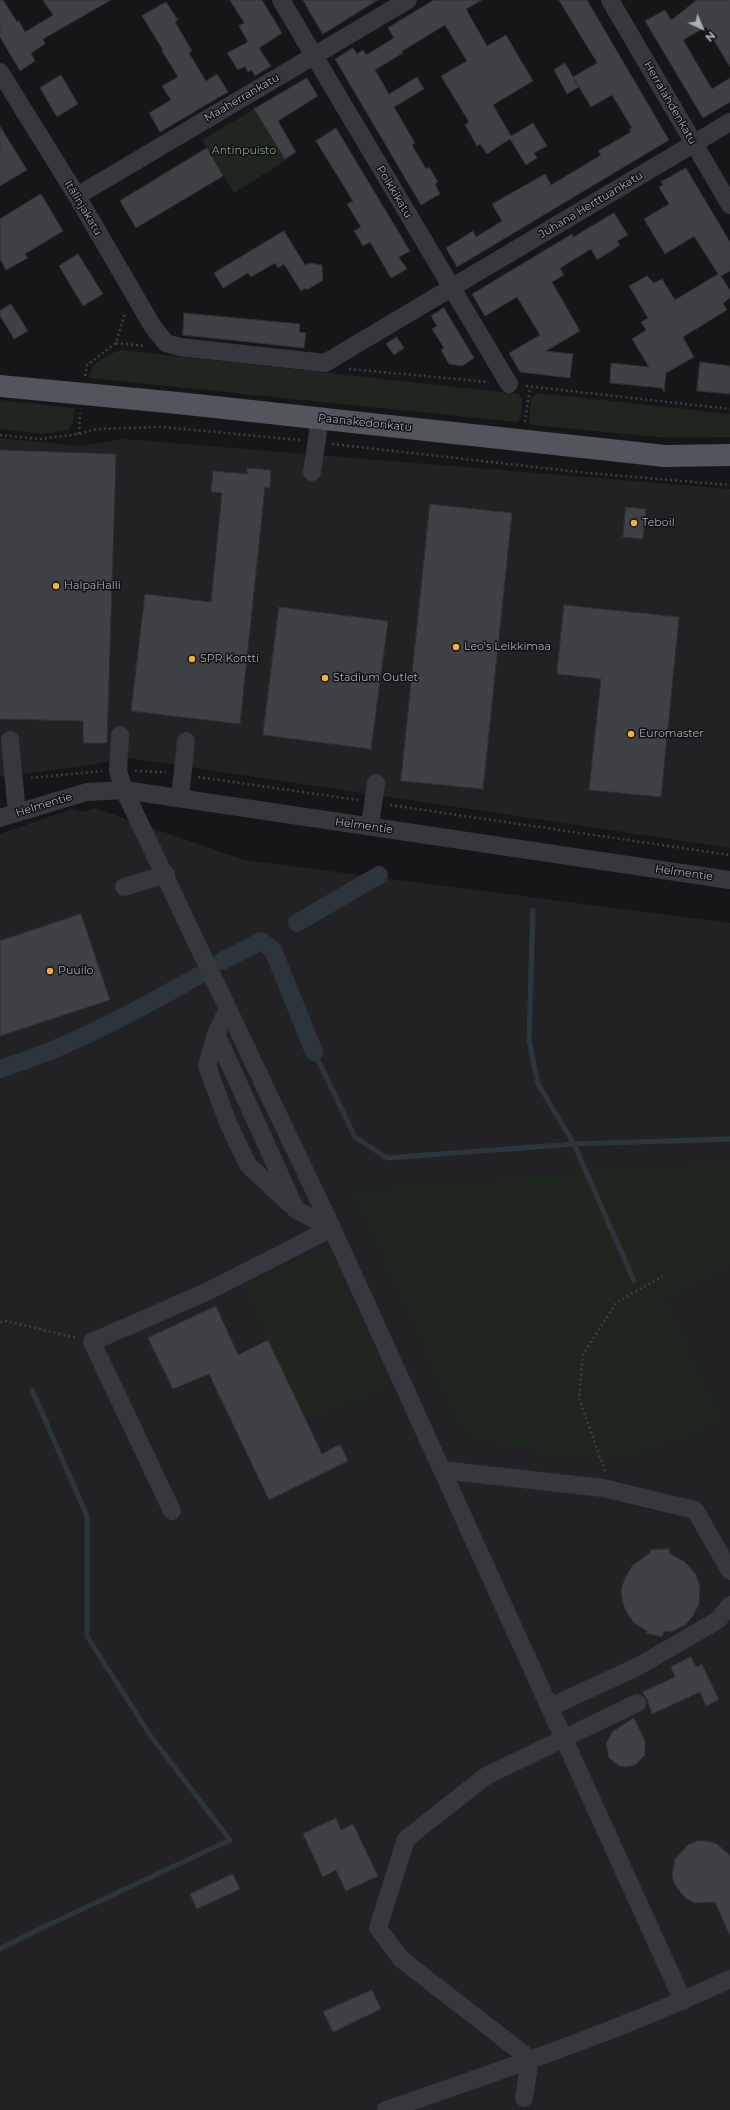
<!DOCTYPE html>
<html>
<head>
<meta charset="utf-8">
<style>
	body { margin:0 }
	#map { position:relative; width:730px; height:2110px; overflow:hidden; background:#161618; font-family:Montserrat,sans-serif }
	canvas { display:block }
	.north { position:absolute; left:682px; top:8px; width:40px; height:40px; -webkit-text-stroke:3px #111113; paint-order:stroke; rotate:136deg; font-size:11px; font-weight:700; line-height:16px; text-align:center; color:#a8adb8 }
	.north::after { content:''; display:block; margin:auto; width:14px; height:18px; background:#a8adb8; clip-path:polygon(50% 0,100% 100%,50% 72%,0 100%) }
</style>
</head>
<body>
<div id="map">
<canvas width="730" height="2110"></canvas>
<div class="north">N</div>
</div>
<script>
const ctx = document.querySelector('canvas').getContext('2d');
ctx.lineJoin = 'round';
function fill(path, color) { ctx.fillStyle = color; ctx.fill(path, 'evenodd'); }
function trace(path, color, width, dash) { ctx.strokeStyle = color; ctx.lineWidth = width; ctx.lineCap = dash ? 'butt' : 'round'; ctx.setLineDash(dash || []); ctx.stroke(path); }
function drawText(font, color, halo, rows, align = 'center') {
  ctx.font = font + ' Montserrat,sans-serif'; ctx.lineWidth = 3; ctx.setLineDash([]); ctx.textBaseline = 'middle'; ctx.strokeStyle = halo; ctx.fillStyle = color; for (const [text, x, y, turn = 0] of rows) {
    ctx.save(); ctx.translate(x, y); ctx.rotate((+turn || 0) * Math.PI / 180); ctx.textAlign = isNaN(turn) ? turn : align; if (halo) ctx.strokeText(text, 0, 0); ctx.fillText(text, 0, 0); ctx.restore();
  }
}
const built = new Path2D(`
	M 0,438 L 81,446 L 124,439 L 730,489 L 730,848 L 122,757 L 97,764 L 0,777 Z
	M 95,808 L 244,860 L 730,923 L 730,2110 L 0,2110 L 0,834 L 72,809 L 84,812 Z`);
const green = new Path2D(`
	M 254,109 L 286,160 L 234,193 L 202,140 Z
	M 121,350 L 519,394 L 522,399 L 521,418 L 517,422 L 89,378 C 88,364 111,353 121,350 Z
	M 537,393 L 730,414 L 730,437 L 669,438 L 532,425 L 529,421 L 531,399 Z
	M 0,400 L 74,408 L 73,423 L 68,430 L 43,434 L 0,429 Z
	M 730,1161 L 730,1264 L 664,1297 L 720,1420 L 680,1439 L 617,1459 L 560,1456 L 480,1441 L 463,1433 L 353,1191 Z
	M 321,1249 L 332,1258 L 389,1383 L 385,1389 L 306,1420 L 242,1284 Z`);
const stream = new Path2D(`
	M 533,910 L 529,1040 L 538,1084 L 574,1144 L 634,1281
	M 314,1052 L 355,1137 L 387,1158 L 574,1144 L 730,1139
	M 0,1949 L 44,1927 L 230,1840 L 150,1735 L 87,1636 L 87,1516 L 32,1390`);
const canal = new Path2D(`
	M 297,923 L 379,875
	M 222,961 L 261,941 L 273,950 L 314,1052
	M 0,1069 C 68,1048 136,1011 198,976`);
const building = new Path2D(`
	M 0,0 L 3,0 L 17,22 L 19,21 L 25,32 L 53,15 L 43,0 L 111,0 L 43,39 L 45,44 L 31,53 L 35,61 L 20,71 L 0,37 Z
	M 230,0 L 262,0 L 282,33 L 259,48 L 271,66 L 255,76 L 252,70 L 248,72 L 245,66 L 238,70 L 227,53 L 248,42 L 239,26 L 244,23 Z
	M 303,0 L 378,0 L 323,34 Z
	M 434,0 L 482,0 L 466,9 L 487,46 L 506,35 L 533,81 L 493,105 L 511,136 L 533,123 L 547,146 L 534,153 L 537,158 L 526,165 L 510,139 L 487,154 L 480,144 L 477,146 L 465,125 L 469,122 L 441,76 L 467,61 L 445,25 L 402,51 L 403,53 L 375,70 L 389,94 L 417,77 L 424,89 L 394,107 L 415,143 L 412,145 L 426,169 L 429,167 L 438,182 L 435,184 L 440,194 L 421,205 L 335,59 L 353,48 L 357,54 L 363,50 L 366,55 L 394,38 L 388,28 Z
	M 559,0 L 587,0 L 669,140 L 457,267 L 446,248 L 473,231 L 476,237 L 502,221 L 492,204 L 545,174 L 551,185 L 601,155 L 598,151 L 631,132 L 629,129 L 632,128 L 612,95 L 591,107 L 573,77 L 597,63 Z
	M 697,0 L 730,0 L 730,67 L 706,27 L 683,40 L 712,89 L 730,78 L 730,102 L 703,118 L 645,21 L 665,10 L 671,20 Z
	M 166,2 L 178,20 L 175,22 L 192,51 L 189,53 L 206,81 L 217,74 L 228,92 L 160,132 L 149,113 L 171,100 L 162,86 L 178,77 L 162,51 L 163,50 L 142,16 Z
	M 565,63 L 579,87 L 567,94 L 554,70 Z
	M 61,75 L 78,104 L 57,117 L 40,88 Z
	M 307,78 L 318,96 L 278,121 L 296,152 L 285,159 L 254,109 Z
	M 0,126 L 27,170 L 0,186 Z
	M 336,128 L 410,251 L 399,257 L 407,269 L 391,278 L 370,242 L 363,246 L 354,231 L 361,227 L 347,204 L 353,201 L 316,141 Z
	M 207,148 L 223,176 L 136,228 L 120,201 Z
	M 686,168 L 730,242 L 730,271 L 721,276 L 730,290 L 730,298 L 723,303 L 727,310 L 683,337 L 694,357 L 666,373 L 664,392 L 662,388 L 610,383 L 611,363 L 649,367 L 632,339 L 646,330 L 641,322 L 648,318 L 629,286 L 647,276 L 654,283 L 662,279 L 675,300 L 718,274 L 694,236 L 665,254 L 644,219 L 669,204 L 659,187 L 663,185 L 661,182 Z
	M 41,194 L 63,231 L 25,254 L 28,258 L 6,270 L 0,259 L 0,219 Z
	M 614,213 L 628,235 L 617,241 L 620,245 L 597,260 L 591,249 L 560,268 L 564,275 L 552,282 L 580,331 L 546,351 L 573,354 L 570,378 L 520,372 L 509,353 L 540,335 L 517,297 L 485,316 L 472,294 L 572,234 L 573,237 Z
	M 284,231 L 305,265 L 309,263 L 322,265 L 323,280 L 307,290 L 306,288 L 301,291 L 284,264 L 278,268 L 275,263 L 251,277 L 248,273 L 223,288 L 214,273 Z
	M 78,254 L 103,294 L 83,306 L 59,266 Z
	M 11,304 L 28,331 L 14,339 L 0,316 L 0,311 Z
	M 444,308 L 474,358 L 462,366 L 449,364 L 441,350 L 444,348 L 432,329 L 437,326 L 431,316 Z
	M 184,313 L 300,324 L 299,332 L 306,333 L 304,348 L 183,335 Z
	M 397,337 L 404,348 L 394,355 L 386,344 Z
	M 700,362 L 730,366 L 730,394 L 697,391 Z
	M 0,450 L 116,454 L 107,743 L 83,743 L 83,721 L 0,719 Z
	M 247,468 L 271,470 L 270,488 L 265,487 L 240,724 L 131,711 L 145,594 L 211,602 L 222,493 L 211,492 L 213,471 L 247,474 Z
	M 430,504 L 512,513 L 483,789 L 401,781 Z
	M 626,507 L 646,509 L 643,539 L 623,537 Z
	M 564,605 L 679,617 L 661,797 L 589,790 L 601,679 L 557,674 Z
	M 279,607 L 388,621 L 371,749 L 263,735 Z
	M 81,914 L 110,1000 L 0,1036 L 0,941 Z
	M 216,1306 L 238,1355 L 268,1340 L 322,1454 L 340,1444 L 348,1461 L 269,1500 L 209,1374 L 173,1389 L 148,1338 Z
	M 669,1549 L 670,1554 L 685,1562 L 696,1574 L 700,1587 L 699,1604 L 693,1616 L 685,1625 L 673,1631 L 664,1632 L 662,1637 L 646,1633 L 647,1631 L 635,1624 L 627,1613 L 623,1604 L 621,1591 L 625,1578 L 632,1566 L 650,1553 L 650,1550 Z
	M 691,1657 L 696,1667 L 702,1664 L 719,1700 L 706,1706 L 700,1692 L 652,1714 L 647,1699 L 642,1692 L 675,1677 L 671,1667 Z
	M 634,1718 L 645,1741 L 645,1755 L 635,1765 L 626,1767 L 619,1766 L 609,1758 L 606,1744 L 612,1732 Z
	M 336,1818 L 341,1830 L 353,1824 L 378,1876 L 346,1891 L 336,1870 L 323,1877 L 303,1834 Z
	M 698,1841 L 707,1841 L 717,1844 L 730,1855 L 730,1936 L 715,1902 L 695,1903 L 685,1898 L 674,1883 L 672,1875 L 675,1859 L 688,1845 Z
	M 233,1874 L 240,1889 L 197,1909 L 190,1894 Z
	M 372,1990 L 381,2009 L 333,2032 L 323,2012 Z`);
const path = new Path2D(`
	M 116,343 L 145,346
	M 349,369 L 489,382
	M 85,376 L 87,365 L 116,343 L 125,313
	M 526,386 L 730,409
	M 525,422 L 530,387
	M 79,434 L 80,413
	M 0,435 L 40,439 L 79,434 L 97,429 L 162,427 L 300,440
	M 332,444 L 588,473 L 730,485
	M 135,771 L 166,772
	M 198,777 L 358,800
	M 31,778 L 102,771
	M 390,805 L 730,855
	M 0,1322 L 6,1321 L 76,1338
	M 605,1471 L 579,1398 L 583,1354 L 617,1302 L 663,1276`);
const minor = new Path2D(`
	M 281,0 L 509,384
	M 610,0 L 730,205
	M 0,72 L 77,196 L 153,327 L 166,343 L 180,347 L 325,363 L 730,122
	M 77,196 L 408,0
	M 312,472 L 320,418
	M 120,735 L 118,771 L 124,790 L 332,1228 L 683,2001
	M 10,740 L 17,813
	M 180,798 L 186,741
	M 0,818 L 87,792 L 124,790 L 730,880
	M 370,826 L 376,783
	M 124,887 L 166,874
	M 228,1009 L 216,1034 L 296,1210 L 332,1228
	M 216,1034 L 207,1066 L 228,1123 L 248,1165 L 291,1205
	M 442,1470 L 603,1488 L 695,1510 L 730,1571
	M 172,1511 L 92,1342 L 206,1292 L 332,1228
	M 550,1707 L 639,1666 L 718,1620 L 730,1605
	M 524,2098 L 530,2059 L 401,1959 L 378,1928 L 406,1839 L 486,1776 L 637,1703
	M 386,2110 C 502,2070 619,2031 730,1979`);
const major = new Path2D(`
	M 0,386 L 178,403 L 665,456 L 730,455`);
const markers = [
	[634,523,4,"#f2b134"],
	[56,586,4,"#f2b134"],
	[456,647,4,"#f2b134"],
	[192,659,4,"#f2b134"],
	[325,678,4,"#f2b134"],
	[631,734,4,"#f2b134"],
	[50,971,4,"#f2b134"]
];
const streetNames = [
	["Maaherrankatu",242,98,-30],
	["Herralahdenkatu",670,103,60],
	["Poikkikatu",394,192,59],
	["Juhana Herttuankatu",591,205,-31],
	["Itälinjakatu",83,208,59],
	["Paanakedonkatu",365,423,6],
	["Helmentie",44,805,-17],
	["Helmentie",364,826,8],
	["Helmentie",684,873,8]
];
const parkNames = [
	["Antinpuisto",244,151]
];
const poiNames = [
	["Teboil",642,523],
	["HalpaHalli",64,586],
	["Leo's Leikkimaa",464,647],
	["SPR Kontti",200,659],
	["Stadium Outlet",333,678],
	["Euromaster",639,734],
	["Puuilo",58,971]
];
fill(built, '#222225');
fill(green, '#1e261f');
trace(stream, '#2c353c', 5);
trace(canal, '#2c353c', 18);
fill(building, '#404145');
trace(building, '#303034', 1);
trace(path, '#3d3f44', 2.5, [2, 3]);
trace(minor, '#37383d', 18);
trace(major, '#53555c', 22);
for (const [x, y, r, color] of markers) { const dot = new Path2D(); dot.arc(x, y, r, 0, 2 * Math.PI); ctx.fillStyle = color; ctx.fill(dot); trace(dot, '#111113', 1.5); }
drawText('11px', '#a8adb8', '#111113', streetNames);
drawText('11px', '#7fa381', '#111113', parkNames);
drawText('11px', '#a8adb8', '#111113', poiNames, 'left');
</script>
</body>
</html>
